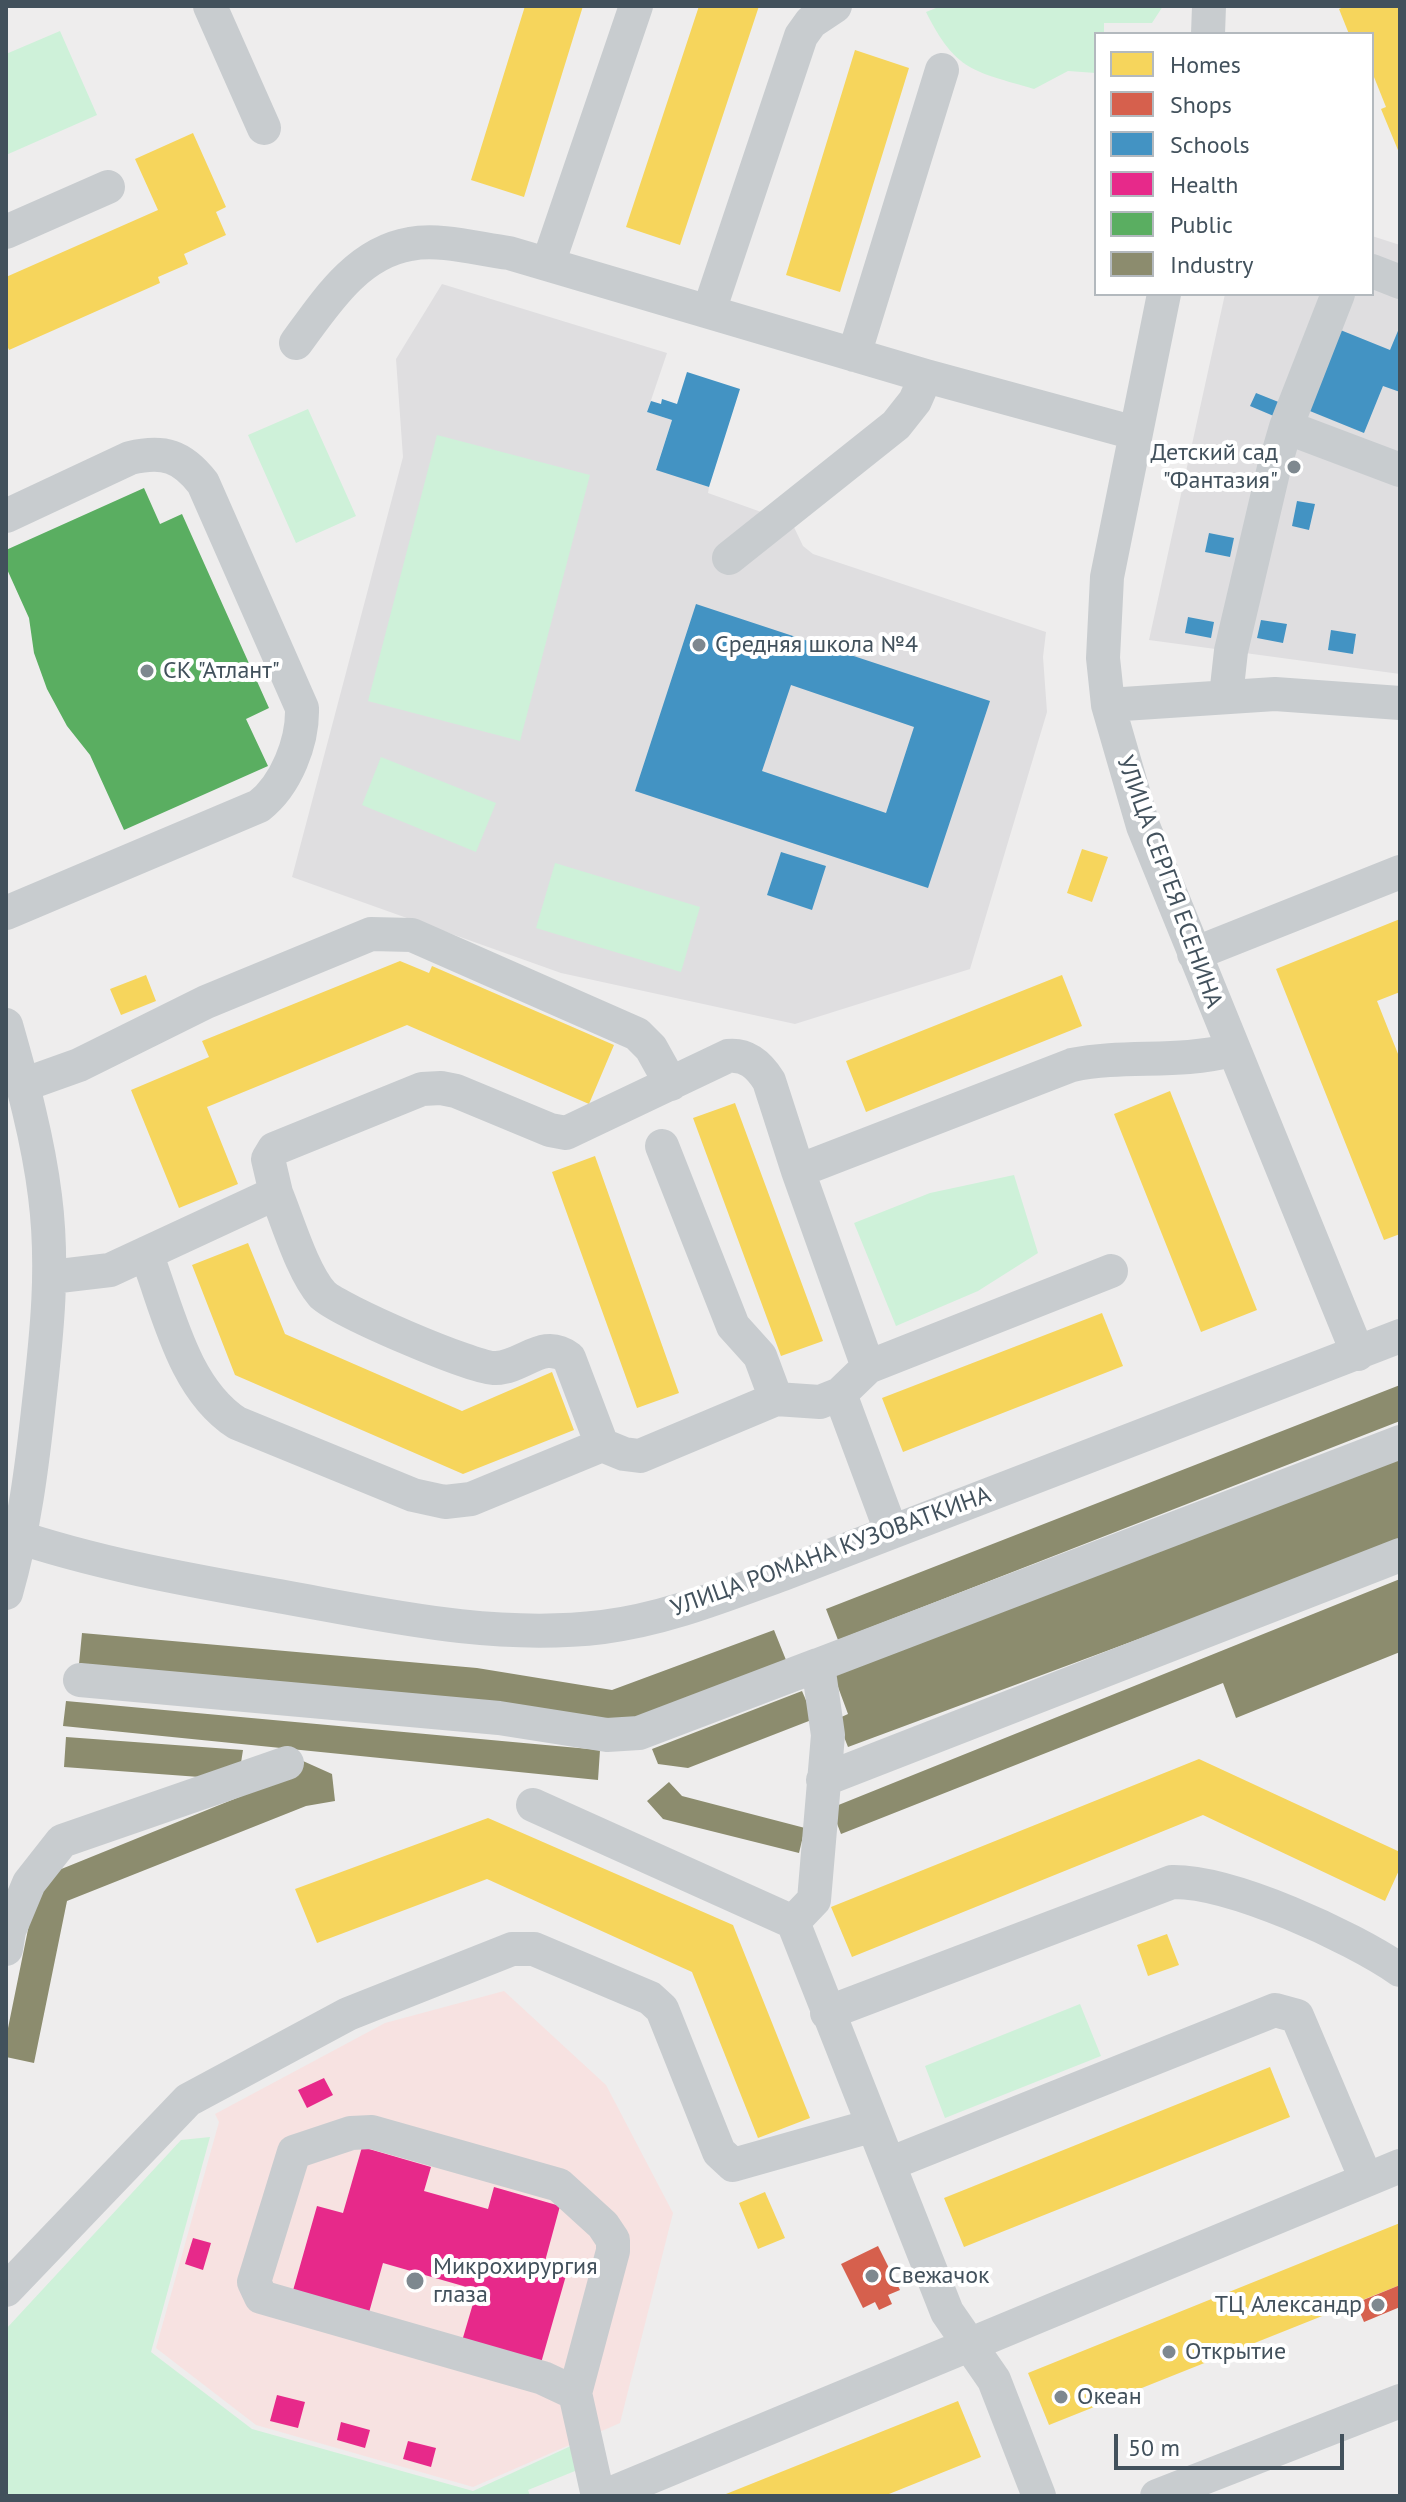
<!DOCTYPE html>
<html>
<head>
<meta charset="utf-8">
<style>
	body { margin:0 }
	#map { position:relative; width:1406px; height:2502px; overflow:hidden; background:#eeeded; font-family:"PT Sans",sans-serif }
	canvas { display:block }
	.frame { position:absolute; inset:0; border:8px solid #42515c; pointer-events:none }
	.legend { position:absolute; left:1094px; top:32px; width:280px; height:264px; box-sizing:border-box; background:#fff; border:2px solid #b3b9be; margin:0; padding:10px 14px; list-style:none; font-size:24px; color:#42515c }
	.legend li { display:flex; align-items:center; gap:16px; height:40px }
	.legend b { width:40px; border:2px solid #b3b9be }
	.scale { position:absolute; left:1114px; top:2434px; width:230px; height:36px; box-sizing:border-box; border:4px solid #42515c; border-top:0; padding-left:10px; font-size:24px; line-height:28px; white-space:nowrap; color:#42515c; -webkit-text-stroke:6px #fff; paint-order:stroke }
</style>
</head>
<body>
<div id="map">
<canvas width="1406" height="2502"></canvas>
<div class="frame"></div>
<ul class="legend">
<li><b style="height:22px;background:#f6d55c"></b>Homes</li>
<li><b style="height:22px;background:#d6604d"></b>Shops</li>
<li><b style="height:22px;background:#4393c3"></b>Schools</li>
<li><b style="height:22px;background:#e7298a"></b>Health</li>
<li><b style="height:22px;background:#5aae61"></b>Public</li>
<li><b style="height:22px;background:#8c8c6e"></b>Industry</li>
</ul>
<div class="scale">50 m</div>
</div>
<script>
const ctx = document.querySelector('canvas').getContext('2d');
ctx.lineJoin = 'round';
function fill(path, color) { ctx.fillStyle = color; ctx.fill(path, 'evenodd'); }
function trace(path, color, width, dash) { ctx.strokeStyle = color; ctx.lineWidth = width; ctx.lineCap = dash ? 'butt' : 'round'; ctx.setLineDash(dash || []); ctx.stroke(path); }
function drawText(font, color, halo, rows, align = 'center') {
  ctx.font = font + ' "PT Sans",sans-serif'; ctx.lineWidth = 8; ctx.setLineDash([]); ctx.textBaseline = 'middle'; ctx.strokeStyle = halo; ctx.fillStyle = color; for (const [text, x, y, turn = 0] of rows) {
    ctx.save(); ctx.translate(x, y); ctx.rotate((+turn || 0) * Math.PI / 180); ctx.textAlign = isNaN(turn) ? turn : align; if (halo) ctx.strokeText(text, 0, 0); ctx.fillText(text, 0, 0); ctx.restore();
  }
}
const education = new Path2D(`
	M 1372,236 L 1400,245 L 1400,674 L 1149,640 L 1225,294 L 1372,294 Z
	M 442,284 L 667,353 L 647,412 L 672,420 L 656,469 L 709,487 L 708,493 L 792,523 L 803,546 L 813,554 L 1046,632 L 1043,657 L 1047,712 L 970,969 L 795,1024 L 561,973 L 292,877 L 403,457 L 396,359 Z`);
const medical = new Path2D(`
	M 504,1991 L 606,2085 L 673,2213 L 620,2423 L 473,2487 L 256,2425 L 156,2348 L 219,2122 L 215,2114 L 385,2023 Z`);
const green = new Path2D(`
	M 941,6 L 1163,6 L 1152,23 L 1104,23 L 1104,34 L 1096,34 L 1096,73 L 1068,71 L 1034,89 C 974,71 956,72 926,12 Z
	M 60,31 L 97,115 L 6,155 L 6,54 Z
	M 308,409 L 356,516 L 296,543 L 248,435 Z
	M 437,435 L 590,475 L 520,741 L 368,701 Z
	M 381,757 L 496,803 L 476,852 L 362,805 Z
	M 555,863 L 700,907 L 681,972 L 536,928 Z
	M 1014,1175 L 1038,1253 L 978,1291 L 896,1326 L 854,1223 L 930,1193 Z
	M 1080,2004 L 1101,2056 L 945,2118 L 925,2066 Z
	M 210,2137 L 151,2352 L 252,2429 L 473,2491 L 573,2445 L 580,2469 L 528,2490 L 530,2496 L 6,2496 L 6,2329 L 181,2140 Z`);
const homes = new Path2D(`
	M 525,6 L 583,6 L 524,197 L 471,180 Z
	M 699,6 L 759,6 L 680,245 L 626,227 Z
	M 1346,6 L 1400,6 L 1400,155 L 1381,109 L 1386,107 L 1372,72 L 1372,34 L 1349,34 L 1339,9 Z
	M 855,50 L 909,68 L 840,292 L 786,275 Z
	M 193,133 L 226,207 L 216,212 L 226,235 L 184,254 L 188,264 L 158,277 L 160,283 L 9,350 L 6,343 L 6,277 L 158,210 L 135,159 Z
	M 1082,849 L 1108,857 L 1092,902 L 1067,893 Z
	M 1400,919 L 1400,992 L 1377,1001 L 1400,1059 L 1400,1234 L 1384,1240 L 1276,969 Z
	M 400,961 L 429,973 L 432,966 L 614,1045 L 589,1104 L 407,1025 L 207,1107 L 238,1184 L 179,1208 L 131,1090 L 209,1057 L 202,1041 Z
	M 146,975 L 156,1001 L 121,1015 L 110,989 Z
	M 1062,975 L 1082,1026 L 866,1112 L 846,1061 Z
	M 1170,1091 L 1257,1310 L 1201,1332 L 1114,1114 Z
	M 735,1103 L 823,1341 L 781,1356 L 693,1118 Z
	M 595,1156 L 679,1393 L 637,1408 L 552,1172 Z
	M 248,1243 L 285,1334 L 462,1411 L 552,1372 L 574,1430 L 463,1474 L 235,1375 L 192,1265 Z
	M 1102,1313 L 1123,1366 L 903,1452 L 882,1398 Z
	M 1199,1759 L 1400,1852 L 1400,1868 L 1385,1901 L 1203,1815 L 852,1957 L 831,1907 Z
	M 488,1818 L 733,1925 L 810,2118 L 758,2138 L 692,1972 L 487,1879 L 317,1943 L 295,1889 Z
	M 1167,1934 L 1179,1965 L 1148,1976 L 1137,1945 Z
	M 1270,2067 L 1290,2117 L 964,2247 L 944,2198 Z
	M 765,2192 L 785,2238 L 758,2249 L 739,2203 Z
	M 1400,2223 L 1400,2285 L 1049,2425 L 1028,2373 Z
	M 958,2401 L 981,2457 L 884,2496 L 721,2496 Z`);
const shops = new Path2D(`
	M 878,2246 L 900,2290 L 888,2295 L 892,2304 L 879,2310 L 875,2302 L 863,2308 L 841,2264 Z
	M 1400,2285 L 1400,2307 L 1364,2322 L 1356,2303 Z`);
const schools = new Path2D(`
	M 1400,326 L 1400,392 L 1383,386 L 1364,433 L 1300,407 L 1333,327 L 1390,350 Z
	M 687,372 L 740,389 L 709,487 L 656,470 L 672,420 L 647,412 L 651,401 L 661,404 L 662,399 L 677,404 Z
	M 1256,393 L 1281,403 L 1276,417 L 1250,406 Z
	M 1297,501 L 1315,504 L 1309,530 L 1292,526 Z
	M 1209,533 L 1234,538 L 1230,557 L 1205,552 Z
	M 696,604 L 990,701 L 928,888 L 635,791 ZM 791,685 L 914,727 L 886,813 L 762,771 Z
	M 1188,617 L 1214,622 L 1211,638 L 1185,633 Z
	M 1261,620 L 1287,624 L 1283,643 L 1257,638 Z
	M 1331,630 L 1356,634 L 1353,654 L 1328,650 Z
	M 781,852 L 826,866 L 812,910 L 767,895 Z`);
const health = new Path2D(`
	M 324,2078 L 333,2095 L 307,2108 L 298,2090 Z
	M 362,2147 L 431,2167 L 424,2191 L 488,2209 L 494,2187 L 560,2206 L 544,2265 L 567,2272 L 541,2363 L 462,2341 L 477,2290 L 383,2263 L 368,2316 L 292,2294 L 317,2206 L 343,2213 Z
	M 193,2238 L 211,2243 L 203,2270 L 185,2264 Z
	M 277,2395 L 305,2402 L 298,2428 L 270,2421 Z
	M 341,2422 L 370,2430 L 365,2448 L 337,2440 Z
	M 408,2441 L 436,2448 L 431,2467 L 403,2459 Z`);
const public = new Path2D(`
	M 144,488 L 160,524 L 182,514 L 269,708 L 246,719 L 268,766 L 124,830 L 90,755 L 67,726 L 47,689 L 34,653 L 29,618 L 6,567 L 6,550 Z`);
const industry = new Path2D(`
	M 1400,1385 L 1400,1421 L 838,1640 L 826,1609 Z
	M 1400,1458 L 1400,1542 L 848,1747 L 837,1719 L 848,1714 L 834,1676 Z
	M 1400,1579 L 1400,1652 L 1236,1718 L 1223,1683 L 841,1834 L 831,1808 Z
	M 774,1630 L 786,1660 L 622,1722 L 79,1664 L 82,1633 L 477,1668 L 612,1690 Z
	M 802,1691 L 814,1719 L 688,1768 L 658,1764 L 652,1749 Z
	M 66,1701 L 600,1750 L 598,1780 L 63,1726 Z
	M 66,1737 L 243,1750 L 240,1769 L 213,1778 L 64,1767 Z
	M 303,1761 L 332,1774 L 335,1801 L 306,1806 L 67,1901 L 34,2063 L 6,2057 L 6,2038 L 35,1895 L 49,1874 L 291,1776 Z
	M 669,1782 L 682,1796 L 805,1828 L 799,1853 L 663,1819 L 647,1801 Z`);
const minor = new Path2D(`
	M 210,6 L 264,128
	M 1208,34 L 1209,6
	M 6,232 L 108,187
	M 548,264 L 636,6
	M 1372,271 L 1400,282
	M 1164,294 L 1107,577 L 1103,658 L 1108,705 L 1143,826 L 1358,1354
	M 709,311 L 801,36 L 811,22 L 835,6
	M 296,343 C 326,302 357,253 410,244 C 440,238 478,249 509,253 L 926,376 L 1135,433
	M 854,355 L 942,70
	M 1286,427 L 1400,470
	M 6,516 L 130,458 C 164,450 182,456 203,483 L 302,708 C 303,742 286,785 259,806 L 6,913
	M 729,558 L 896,425 L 915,401 L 926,376
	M 1226,696 L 1231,651 L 1274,468 L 1286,427 L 1338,294
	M 1108,705 L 1275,694 L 1400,703
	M 1194,954 L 1400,872
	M 6,1025 C 22,1081 38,1139 45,1196 C 54,1266 47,1333 39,1402 C 32,1467 24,1530 6,1593
	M 23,1085 L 79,1065 L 206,1002 L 371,934 L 412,935 L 637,1034 L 651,1048 L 671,1084
	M 662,1146 L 733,1326 L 760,1356 L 776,1399
	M 146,1253 C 168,1310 183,1388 237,1423 L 413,1495 L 445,1502 L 471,1499 L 602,1445 L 569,1358 C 543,1338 524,1367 496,1368 C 476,1370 335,1309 322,1294 C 302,1271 288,1222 276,1193
	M 51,1277 L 110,1270 L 276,1193 L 268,1159 L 274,1149 L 422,1089 L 441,1088 L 456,1091 L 550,1130 L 566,1133 L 728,1056 C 747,1054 759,1065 769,1081 L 798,1171
	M 868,1367 L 1111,1271
	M 602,1445 L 624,1454 L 640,1456 L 776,1399 L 820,1402 L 840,1394
	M 891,1531 L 840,1394 L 868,1367 L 798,1171 L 1072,1065 C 1125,1054 1179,1064 1231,1050
	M 6,1533 C 97,1564 189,1580 284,1597 C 389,1616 495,1640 603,1627 C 666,1619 725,1595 783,1574 L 1400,1336
	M 80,1680 L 499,1718 L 607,1735 L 639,1733 L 818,1665
	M 823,1780 L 1400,1555
	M 533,1805 L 793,1922 L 947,2312 L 994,2380 L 1039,2496
	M 793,1922 L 814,1900 L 828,1735 L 818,1665 L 1400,1442
	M 6,1949 L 9,1931 L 29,1883 L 62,1841 L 287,1763
	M 827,2013 L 1172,1882 C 1231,1881 1351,1936 1400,1970
	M 889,2164 L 1275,2010 L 1297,2016 L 1366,2179
	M 6,2290 L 188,2100 L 348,2014 L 512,1949 L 534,1949 L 650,1998 L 662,2009 L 719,2152 L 733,2165 L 871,2126
	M 575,2393 L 543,2378 L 261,2297 L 254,2282 L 294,2152 L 351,2133 L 372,2132 L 559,2185 L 603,2225 L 613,2240 L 613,2251 L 575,2393 L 598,2496
	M 605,2496 L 1400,2166
	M 1157,2496 L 1400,2401`);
const markers = [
	[1294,467,8,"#7e888f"],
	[699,645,8,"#7e888f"],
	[147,671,8,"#7e888f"],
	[872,2276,8,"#7e888f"],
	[415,2281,10,"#7e888f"],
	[1378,2305,8,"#7e888f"],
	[1169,2352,8,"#7e888f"],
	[1061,2397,8,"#7e888f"]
];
const poiNames = [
	["Детский сад",1278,453,"right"],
	["\"Фантазия\"",1278,481,"right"],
	["Средняя школа №4",715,645],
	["СК \"Атлант\"",163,671],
	["Микрохирургия",433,2267],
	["глаза",433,2295],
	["Свежачок",888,2276],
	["ТЦ Александр",1362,2305,"right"],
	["Открытие",1185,2352],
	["Океан",1077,2397]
];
const streetNames = [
	["УЛИЦА СЕРГЕЯ ЕСЕНИНА",1169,882,70],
	["УЛИЦА РОМАНА КУЗОВАТКИНА",831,1552,-20]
];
fill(education, '#dfdee0');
fill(medical, '#f7e2e1');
fill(green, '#cef1d9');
fill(homes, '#f6d55c');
fill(shops, '#d6604d');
fill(schools, '#4393c3');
fill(health, '#e7298a');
fill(public, '#5aae61');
fill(industry, '#8c8c6e');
trace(minor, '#c8cccf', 34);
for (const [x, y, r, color] of markers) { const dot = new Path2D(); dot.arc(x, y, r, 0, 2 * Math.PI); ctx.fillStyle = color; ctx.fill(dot); trace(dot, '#fff', 3); }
drawText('24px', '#42515c', '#fff', poiNames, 'left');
drawText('24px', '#42515c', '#fff', streetNames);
</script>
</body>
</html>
